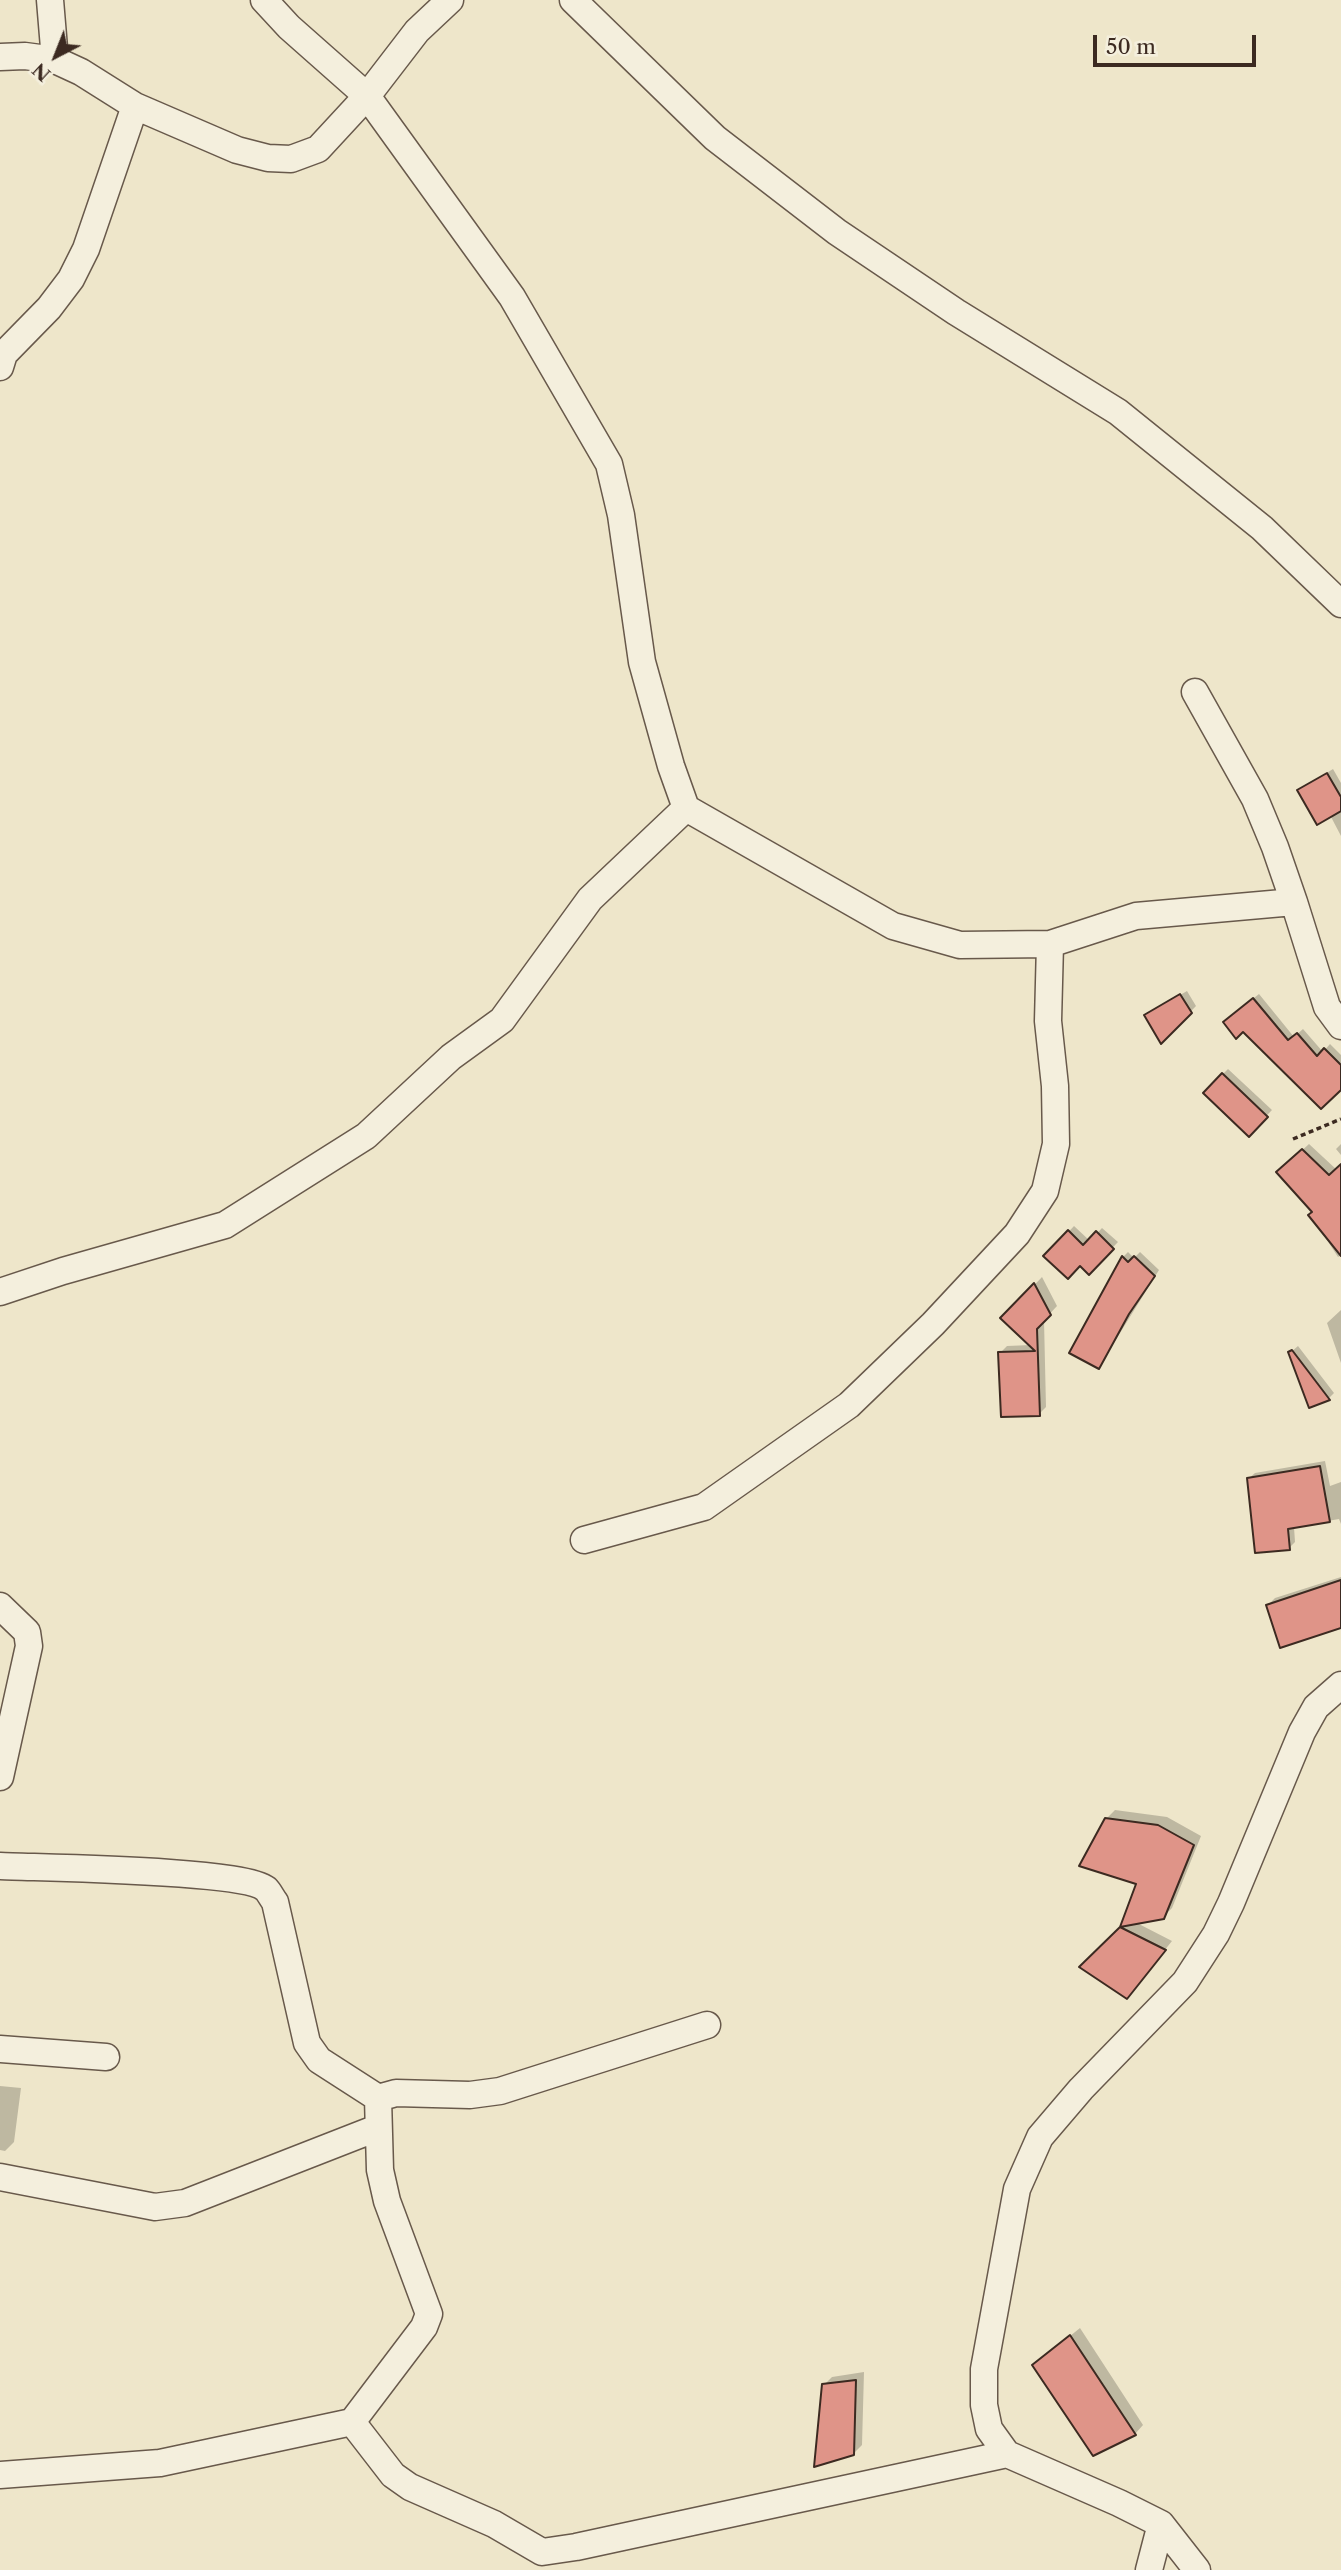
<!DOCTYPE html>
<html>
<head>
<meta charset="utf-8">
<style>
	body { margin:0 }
	#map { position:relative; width:1341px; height:2570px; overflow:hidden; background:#eee6ca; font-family:"Libre Caslon Text",serif }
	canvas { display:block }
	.north { position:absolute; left:21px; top:21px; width:70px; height:70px; -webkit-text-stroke:5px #f4efdd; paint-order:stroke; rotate:222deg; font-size:19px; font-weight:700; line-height:28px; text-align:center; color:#3c2a21 }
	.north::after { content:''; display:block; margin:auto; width:24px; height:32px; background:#3c2a21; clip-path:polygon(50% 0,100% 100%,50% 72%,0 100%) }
	.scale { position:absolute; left:1093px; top:35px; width:163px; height:32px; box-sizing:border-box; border:4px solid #3c2a21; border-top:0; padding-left:9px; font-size:21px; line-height:24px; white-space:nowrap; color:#3c2a21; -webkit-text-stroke:5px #f4efdd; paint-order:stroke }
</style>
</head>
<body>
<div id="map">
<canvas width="1341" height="2570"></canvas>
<div class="north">N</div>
<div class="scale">50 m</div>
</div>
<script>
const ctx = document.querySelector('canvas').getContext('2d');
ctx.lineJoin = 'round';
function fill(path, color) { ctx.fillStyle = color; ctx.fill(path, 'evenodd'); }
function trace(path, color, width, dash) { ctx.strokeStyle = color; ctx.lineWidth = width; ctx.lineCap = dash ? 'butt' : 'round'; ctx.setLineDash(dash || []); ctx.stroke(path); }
const shadow = new Path2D(`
	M 1333,769 L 1341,783 L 1341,836 L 1330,815 L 1299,790 Z
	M 1187,991 L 1196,1006 L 1162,1041 L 1146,1015 Z
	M 1259,994 L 1294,1037 L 1303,1029 L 1323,1052 L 1330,1044 L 1341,1055 L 1341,1087 L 1230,1017 Z
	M 1228,1069 L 1272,1110 L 1249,1134 L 1205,1092 Z
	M 1309,1144 L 1337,1170 L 1341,1166 L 1341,1255 L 1338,1257 L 1325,1237 L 1326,1235 L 1314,1212 L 1285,1166 Z
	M 1341,1144 L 1341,1155 L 1336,1149 Z
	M 1074,1226 L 1090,1241 L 1102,1228 L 1118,1242 L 1089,1272 L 1080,1264 L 1046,1256 Z
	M 1128,1252 L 1134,1258 L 1140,1252 L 1159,1270 L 1099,1367 L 1123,1257 Z
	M 1042,1277 L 1057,1306 L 1044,1320 L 1046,1407 L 1039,1414 L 1000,1353 L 1007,1346 L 1031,1345 L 1003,1318 Z
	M 1341,1310 L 1341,1363 L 1327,1323 Z
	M 1298,1346 L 1334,1393 L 1329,1398 L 1310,1405 L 1291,1352 Z
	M 1325,1461 L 1330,1486 L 1341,1482 L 1341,1524 L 1339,1519 L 1294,1527 L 1295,1542 L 1289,1548 L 1248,1479 L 1255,1473 Z
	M 1341,1577 L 1341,1626 L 1268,1605 L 1275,1598 Z
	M 1115,1810 L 1167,1817 L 1201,1836 L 1172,1908 L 1163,1917 L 1135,1922 L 1172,1941 L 1127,1997 L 1081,1967 L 1122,1927 L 1138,1883 L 1106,1819 Z
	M 0,2086 L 21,2088 L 14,2142 L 5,2151 L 0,2150 Z
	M 1080,2328 L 1143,2425 L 1135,2434 L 1034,2365 Z
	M 864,2372 L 862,2445 L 853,2454 L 824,2385 L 832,2377 Z`);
const building = new Path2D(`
	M 1327,773 L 1341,797 L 1341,811 L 1317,825 L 1297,790 Z
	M 1180,994 L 1192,1013 L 1161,1044 L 1144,1015 Z
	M 1253,998 L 1288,1040 L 1297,1033 L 1317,1056 L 1324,1048 L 1341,1065 L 1341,1090 L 1321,1109 L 1243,1032 L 1236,1039 L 1223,1022 Z
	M 1222,1073 L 1268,1117 L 1249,1137 L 1203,1093 Z
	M 1302,1149 L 1329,1175 L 1341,1164 L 1341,1256 L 1308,1215 L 1312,1212 L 1276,1172 Z
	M 1068,1230 L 1083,1245 L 1096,1231 L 1114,1249 L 1089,1275 L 1080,1266 L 1068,1279 L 1043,1256 Z
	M 1122,1256 L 1128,1262 L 1134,1256 L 1155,1276 L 1129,1314 L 1099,1369 L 1069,1353 Z
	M 1034,1283 L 1051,1315 L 1037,1329 L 1040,1416 L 1001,1417 L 998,1352 L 1035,1351 L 1000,1318 Z
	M 1292,1350 L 1330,1400 L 1309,1408 L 1288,1352 Z
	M 1320,1466 L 1330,1522 L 1288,1529 L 1290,1550 L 1255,1553 L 1247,1478 Z
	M 1341,1580 L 1341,1628 L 1280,1648 L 1266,1605 Z
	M 1105,1818 L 1158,1825 L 1194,1845 L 1164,1919 L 1120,1927 L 1136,1884 L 1079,1866 Z
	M 1120,1927 L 1166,1950 L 1127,1999 L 1079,1967 Z
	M 1070,2335 L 1136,2435 L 1093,2456 L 1032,2365 Z
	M 856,2380 L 854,2455 L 814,2467 L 822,2384 Z`);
const path = new Path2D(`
	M 1293,1139 L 1341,1119`);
const street = new Path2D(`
	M 50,0 L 55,60
	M 264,0 L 289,27 L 367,96 L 512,297 L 609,464 L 621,515 L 642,662 L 671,766 L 686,808 L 893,926 L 960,945 L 1050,944 L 1136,916 L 1294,902 L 1327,1007 L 1341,1026
	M 573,0 L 715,138 L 837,232 L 956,312 L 1118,412 L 1262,528 L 1341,604
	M 0,57 L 25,56 L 55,60 L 81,72 L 135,106 L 237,150 L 268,158 L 291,159 L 318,149 L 367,96 L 417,31 L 450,0
	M 0,367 L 4,354 L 49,308 L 71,279 L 86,249 L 135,106
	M 1195,692 L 1255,799 L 1275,847 L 1294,902
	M 0,1292 L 63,1271 L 225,1225 L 366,1136 L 451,1057 L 502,1020 L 590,899 L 686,808
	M 584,1540 L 704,1507 L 849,1405 L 933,1324 L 1017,1234 L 1045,1191 L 1056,1144 L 1055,1086 L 1048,1021 L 1050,944
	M 0,1606 L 27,1632 L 29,1646 L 0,1777
	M 0,1866 C 42,1868 243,1870 266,1889 C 269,1892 272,1898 275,1902 L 307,2043 L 319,2060 L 378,2098 L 396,2093 L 470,2095 L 500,2091 L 707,2025
	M 0,2049 L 106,2057
	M 0,2177 L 155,2207 L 185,2203 L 377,2128
	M 352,2422 L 393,2475 L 410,2487 L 494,2524 L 542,2552 L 576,2547 L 1007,2454
	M 0,2475 L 160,2463 L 352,2422 L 424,2327 L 429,2314 L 387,2201 L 380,2170 L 378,2098
	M 1149,2570 L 1161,2524
	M 1197,2570 L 1161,2524 L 1119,2503 L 1007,2454 L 989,2429 L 984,2405 L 984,2369 L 1017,2189 L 1040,2137 L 1081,2089 L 1185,1982 L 1216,1934 L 1231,1903 L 1302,1732 L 1316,1707 L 1341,1685`);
fill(shadow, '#0003');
fill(building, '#df9488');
trace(building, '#3c2a21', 2);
trace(street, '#68594b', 29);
trace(path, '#3c2a21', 3.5, [5, 3.5]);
trace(street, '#f4efdd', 26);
</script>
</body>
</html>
